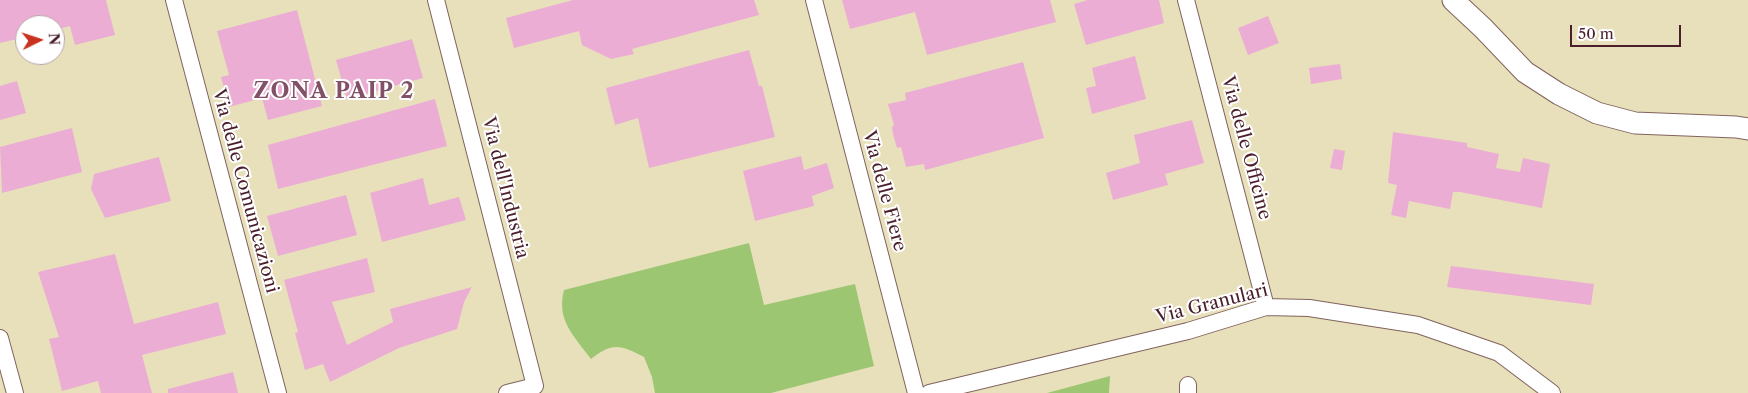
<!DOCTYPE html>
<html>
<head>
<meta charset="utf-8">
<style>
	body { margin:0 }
	#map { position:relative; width:1748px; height:393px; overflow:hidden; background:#e8e0bb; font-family:"Libre Caslon Text",serif }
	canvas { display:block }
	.north { position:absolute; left:15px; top:15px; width:50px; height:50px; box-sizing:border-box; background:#fff; border:1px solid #b7a5aa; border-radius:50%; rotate:86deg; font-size:14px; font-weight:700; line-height:20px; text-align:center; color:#4a1f2b }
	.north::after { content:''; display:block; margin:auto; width:18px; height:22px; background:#c8321e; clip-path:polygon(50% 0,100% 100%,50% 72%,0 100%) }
	.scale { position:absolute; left:1570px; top:25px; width:111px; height:22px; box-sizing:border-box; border:2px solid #4a1f2b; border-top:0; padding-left:6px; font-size:15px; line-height:18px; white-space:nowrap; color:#4a1f2b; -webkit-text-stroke:4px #fff; paint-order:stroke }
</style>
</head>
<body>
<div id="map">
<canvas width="1748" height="393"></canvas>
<div class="north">N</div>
<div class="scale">50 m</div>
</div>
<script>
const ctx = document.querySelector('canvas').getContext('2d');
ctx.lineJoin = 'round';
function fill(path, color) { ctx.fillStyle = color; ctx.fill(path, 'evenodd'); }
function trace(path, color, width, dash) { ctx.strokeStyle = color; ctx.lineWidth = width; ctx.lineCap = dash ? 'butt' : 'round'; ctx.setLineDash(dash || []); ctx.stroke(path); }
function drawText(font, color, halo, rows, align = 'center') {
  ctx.font = font + ' "Libre Caslon Text",serif'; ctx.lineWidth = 4; ctx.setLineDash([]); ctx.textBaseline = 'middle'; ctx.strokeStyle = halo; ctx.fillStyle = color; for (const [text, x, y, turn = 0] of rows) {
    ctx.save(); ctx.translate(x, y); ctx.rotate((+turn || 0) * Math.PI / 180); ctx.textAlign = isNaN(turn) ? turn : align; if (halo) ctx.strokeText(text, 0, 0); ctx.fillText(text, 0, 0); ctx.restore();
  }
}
const green = new Path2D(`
	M 749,243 L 764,305 L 855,284 L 874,366 L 771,393 L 655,393 L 652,377 L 644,357 C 620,345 613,342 591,359 C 574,336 556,320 564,290 Z
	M 1110,376 L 1109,393 L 1047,393 Z`);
const building = new Path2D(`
	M 0,0 L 106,0 L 115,35 L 75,45 L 70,26 L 55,30 L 55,25 L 25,25 L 25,37 L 0,43 Z
	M 573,0 L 754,0 L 759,15 L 632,49 L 634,54 L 611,59 L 582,45 L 579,31 L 514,48 L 506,18 Z
	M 842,0 L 1050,0 L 1056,22 L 927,55 L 915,12 L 850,29 Z
	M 1088,0 L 1159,0 L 1164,23 L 1086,45 L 1074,4 Z
	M 297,10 L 322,106 L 268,120 L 262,98 L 229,107 L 221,77 L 229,75 L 217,31 Z
	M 1268,16 L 1279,43 L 1248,55 L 1238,28 Z
	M 412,39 L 423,78 L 347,99 L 336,60 Z
	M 749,50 L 759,86 L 762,86 L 775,137 L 649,168 L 638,118 L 615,125 L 606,88 Z
	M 1135,56 L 1146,99 L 1092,114 L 1086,88 L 1096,86 L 1092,68 Z
	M 1023,62 L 1044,138 L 925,170 L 924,164 L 906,167 L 901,147 L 897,148 L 893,134 L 892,127 L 894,125 L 888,104 L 906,100 L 905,93 Z
	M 1340,64 L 1342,79 L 1311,84 L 1309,68 Z
	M 17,81 L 26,113 L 0,120 L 0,86 Z
	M 435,99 L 447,146 L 278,189 L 268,145 Z
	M 1192,120 L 1204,163 L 1165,174 L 1168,185 L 1113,200 L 1106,173 L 1140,163 L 1134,135 Z
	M 72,128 L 82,172 L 2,193 L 0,147 Z
	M 1393,132 L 1467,143 L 1467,147 L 1499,154 L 1496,168 L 1520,172 L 1523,158 L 1550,164 L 1542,208 L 1460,192 L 1453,192 L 1450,209 L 1409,201 L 1406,218 L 1391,215 L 1397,185 L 1388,183 Z
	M 1334,149 L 1345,151 L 1342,170 L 1330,168 Z
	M 801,156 L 804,170 L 827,163 L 834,188 L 812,196 L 814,206 L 755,221 L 743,171 Z
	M 159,157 L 171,201 L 105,218 L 91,189 L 94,174 Z
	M 423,178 L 429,205 L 459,197 L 466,220 L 382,242 L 370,193 Z
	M 346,195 L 357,235 L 278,256 L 267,216 Z
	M 115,254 L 134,324 L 218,302 L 226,334 L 142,355 L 152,393 L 101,393 L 98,381 L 62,391 L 49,339 L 59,337 L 38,272 Z
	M 367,258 L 375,292 L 332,302 L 347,345 L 393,322 L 390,309 L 472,287 L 464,302 L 457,329 L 399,348 L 330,382 L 323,364 L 305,370 L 295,333 L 298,332 L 284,280 Z
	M 1451,266 L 1594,284 L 1591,305 L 1447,287 Z
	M 233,372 L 238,393 L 168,393 L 168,389 Z`);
const minor = new Path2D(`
	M 174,0 L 278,393
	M 436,0 L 535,386 L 507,393
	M 814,0 L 916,393
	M 1186,0 L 1266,307
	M 0,338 L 15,393
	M 929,393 L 1188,331 L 1266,307 L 1309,308 L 1418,325 L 1499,353 L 1552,393
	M 1188,393 L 1188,385`);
const major = new Path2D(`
	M 1453,0 L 1483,28 L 1525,72 L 1559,94 L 1597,113 L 1635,123 L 1736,127 L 1748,129`);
const streetNames = [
	["Via delle Officine",1246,148,75],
	["Via dell'Industria",505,188,76],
	["Via delle Comunicazioni",245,191,75],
	["Via delle Fiere",884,191,75],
	["Via Granulari",1212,304,-14]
];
const districtNames = [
	["ZONA PAIP 2",334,92]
];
fill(green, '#9dc672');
fill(building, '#ebadd4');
trace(minor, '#81635d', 18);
trace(major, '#81635d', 23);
trace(minor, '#fff', 16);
trace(major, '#fff', 21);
drawText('18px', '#4a1f2b', '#fff', streetNames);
ctx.letterSpacing = '1px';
drawText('bold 22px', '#825166', '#fff', districtNames);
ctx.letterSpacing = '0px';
</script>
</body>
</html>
